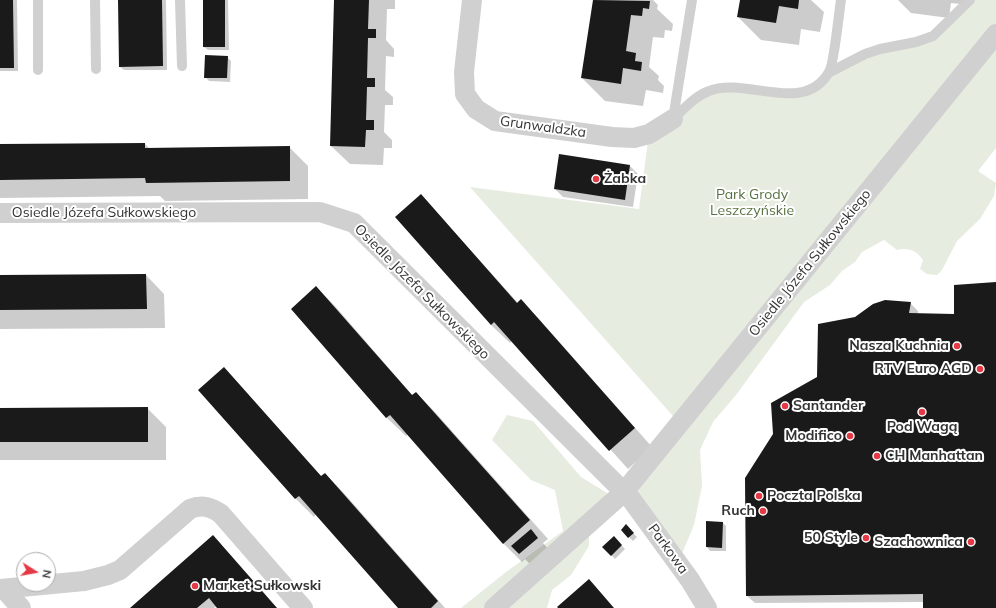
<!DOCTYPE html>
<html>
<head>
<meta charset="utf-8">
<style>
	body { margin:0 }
	#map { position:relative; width:996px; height:608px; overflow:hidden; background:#fff; font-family:Mulish,sans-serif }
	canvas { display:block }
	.north { position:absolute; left:16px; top:552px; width:40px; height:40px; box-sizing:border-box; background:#fff; border:1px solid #adadad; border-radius:50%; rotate:101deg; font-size:11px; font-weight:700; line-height:16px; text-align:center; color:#333 }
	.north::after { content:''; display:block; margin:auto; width:14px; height:18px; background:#e63946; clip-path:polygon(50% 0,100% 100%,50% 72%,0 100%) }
</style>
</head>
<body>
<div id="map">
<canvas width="996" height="608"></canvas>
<div class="north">N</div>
</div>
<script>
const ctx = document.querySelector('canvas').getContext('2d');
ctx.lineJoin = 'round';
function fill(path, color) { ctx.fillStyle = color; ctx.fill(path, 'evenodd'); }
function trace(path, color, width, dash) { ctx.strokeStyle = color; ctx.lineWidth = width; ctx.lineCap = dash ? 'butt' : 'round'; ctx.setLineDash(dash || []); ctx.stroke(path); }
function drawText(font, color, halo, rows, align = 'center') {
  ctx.font = font + ' Mulish,sans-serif'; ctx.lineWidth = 4; ctx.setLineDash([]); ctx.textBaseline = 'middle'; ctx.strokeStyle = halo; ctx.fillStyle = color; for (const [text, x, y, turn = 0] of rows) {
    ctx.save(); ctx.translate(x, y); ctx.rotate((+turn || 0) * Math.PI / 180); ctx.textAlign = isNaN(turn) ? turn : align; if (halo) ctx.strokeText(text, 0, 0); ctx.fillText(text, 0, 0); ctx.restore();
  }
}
const green = new Path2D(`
	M 970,0 L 996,0 L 996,148 L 978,171 L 996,183 L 994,196 L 980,219 L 957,241 L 942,270 L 937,275 L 927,274 L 920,269 L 923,260 C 917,250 907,247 897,250 L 884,240 L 862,252 L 855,262 L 842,271 L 830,285 L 804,302 L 736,395 L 713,422 L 700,450 L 702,486 L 694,525 L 678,563 L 624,492 L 680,424 L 470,187 L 639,209 L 649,134 L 700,96 L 728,88 L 801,92 L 865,54 L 933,36 Z
	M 507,415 L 533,421 L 581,477 L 607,493 L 589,523 L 589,546 L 571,575 L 552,590 L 547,608 L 461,608 L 506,572 L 563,531 L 555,490 L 531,480 L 492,440 Z`);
const shadow = new Path2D(`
	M 0,0 L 17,0 L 18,71 L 0,71 Z
	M 119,0 L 166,0 L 167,70 L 124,70 L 120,67 Z
	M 203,0 L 228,0 L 229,50 L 208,50 L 204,47 Z
	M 335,0 L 395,0 L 395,9 L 387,9 L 386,40 L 394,49 L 394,57 L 386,56 L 385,90 L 393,97 L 393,105 L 385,105 L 384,132 L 392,140 L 392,148 L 384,148 L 383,165 L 350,164 L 331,146 Z
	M 594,0 L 653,0 L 658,5 L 657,9 L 673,24 L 672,31 L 665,30 L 664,38 L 653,37 L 649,67 L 659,76 L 658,80 L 664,86 L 663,93 L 646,90 L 643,106 L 605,101 L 582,78 Z
	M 741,0 L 811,0 L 824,12 L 820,32 L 801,29 L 799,45 L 761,40 L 738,17 Z
	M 898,0 L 970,0 L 969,5 L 951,3 L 949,18 L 911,13 Z
	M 227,57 L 231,61 L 230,82 L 209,81 L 205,77 Z
	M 145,144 L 150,149 L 289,147 L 308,166 L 308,199 L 165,201 L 160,196 L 0,198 L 0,145 Z
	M 560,155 L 630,166 L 638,174 L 633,207 L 563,197 L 555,189 Z
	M 421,195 L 518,303 L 521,301 L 539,319 L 652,447 L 628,469 L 512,340 L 510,343 L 491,325 L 396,217 Z
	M 146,275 L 164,294 L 165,328 L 0,329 L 0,276 Z
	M 996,283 L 996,608 L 924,608 L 924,602 L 755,603 L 747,596 L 818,377 L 855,318 L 910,303 L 918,311 L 918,314 L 955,315 Z
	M 316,287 L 335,306 L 413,396 L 416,393 L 435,412 L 548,539 L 543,543 L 549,550 L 531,565 L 525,559 L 522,562 L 503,543 L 408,434 L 406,436 L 387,418 L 292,309 Z
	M 224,369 L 322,477 L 325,474 L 343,492 L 445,608 L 399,608 L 316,514 L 314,517 L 295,498 Z
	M 147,408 L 166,427 L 166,460 L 0,460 L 0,409 Z
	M 707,522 L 723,523 L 726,526 L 726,551 L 710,551 L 707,547 Z
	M 626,526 L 637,537 L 633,541 L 622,530 Z
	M 213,536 L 277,608 L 219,608 L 217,606 L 214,608 L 132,608 Z
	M 614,537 L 625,549 L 615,559 L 604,547 Z`);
const building = new Path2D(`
	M 0,0 L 13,0 L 14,68 L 0,68 Z
	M 118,0 L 162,0 L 163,66 L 119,67 Z
	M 203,0 L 225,0 L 225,47 L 203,47 Z
	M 334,0 L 369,0 L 368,29 L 376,29 L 376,38 L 368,38 L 367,78 L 375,78 L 375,87 L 367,87 L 366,120 L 374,120 L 374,130 L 366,130 L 365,147 L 330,146 Z
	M 593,0 L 650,1 L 649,9 L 643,8 L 642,16 L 631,15 L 626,51 L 636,53 L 635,61 L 642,62 L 641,71 L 623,68 L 621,84 L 581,78 Z
	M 740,0 L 799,0 L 798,9 L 779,6 L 776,23 L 737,17 Z
	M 205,55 L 228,56 L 227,78 L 204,78 Z
	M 145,143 L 145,148 L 290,146 L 290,181 L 146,183 L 145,178 L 0,180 L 0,144 Z
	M 559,154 L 630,165 L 625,200 L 554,189 Z
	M 421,194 L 517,303 L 521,299 L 635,428 L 609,451 L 494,322 L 491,325 L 395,217 Z
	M 146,274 L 147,309 L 0,310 L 0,275 Z
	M 996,282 L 996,608 L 923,608 L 923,594 L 746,596 L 745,478 L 773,434 L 771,403 L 817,377 L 818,324 L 855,317 L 873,304 L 885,300 L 911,302 L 909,313 L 954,314 L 954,285 Z
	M 316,286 L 412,395 L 416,392 L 530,520 L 503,544 L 390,415 L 386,418 L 291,309 Z
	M 224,367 L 321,476 L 325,473 L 438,601 L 431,608 L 398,608 L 299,496 L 295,499 L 198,390 Z
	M 148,407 L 148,442 L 0,442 L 0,408 Z
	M 706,521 L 723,522 L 722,548 L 706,547 Z
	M 626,524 L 634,533 L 628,538 L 621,530 Z
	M 531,529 L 538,538 L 519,554 L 511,546 Z
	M 213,535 L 277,608 L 217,608 L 209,598 L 197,608 L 130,608 Z
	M 614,536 L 622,545 L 611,556 L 602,547 Z
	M 589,579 L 614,608 L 558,608 L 557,607 Z`);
const lane = new Path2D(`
	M 38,0 L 38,70
	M 95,0 L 96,69
	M 180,0 L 182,66
	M 830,72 L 865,54 L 880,49 L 916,42 L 933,36 L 970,0
	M 673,119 C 684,109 695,96 709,91 C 745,76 804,116 829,72 C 834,65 839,12 841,0
	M 673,119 L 692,0`);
const street = new Path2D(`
	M 472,0 L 464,72 L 465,94 L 476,109 L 495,121 L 612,137 L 634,138 L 649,134 L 673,119
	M 0,213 L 320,212 L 354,223 L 631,499 L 690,580 L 707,608
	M 0,589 L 84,581 L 108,575 L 120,570 L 190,509 C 202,504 211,507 221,514 L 303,608
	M 4,589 L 21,608
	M 494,608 L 624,492 L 996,34`);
const markers = [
	[596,179,4,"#e63946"],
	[957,346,4,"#e63946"],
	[980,369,4,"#e63946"],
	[785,406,4,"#e63946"],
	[922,412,4,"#e63946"],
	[850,436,4,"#e63946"],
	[877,456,4,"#e63946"],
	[759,496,4,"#e63946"],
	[763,511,4,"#e63946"],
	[866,538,4,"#e63946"],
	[971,542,4,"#e63946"],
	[195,586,4,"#e63946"]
];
const streetNames = [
	["Grunwaldzka",543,127,8],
	["Osiedle Józefa Sułkowskiego",104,213],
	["Osiedle Józefa Sułkowskiego",810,263,-51],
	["Osiedle Józefa Sułkowskiego",422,292,45],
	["Parkowa",668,549,54]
];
const poiNames = [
	["Żabka",604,179,"left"],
	["Nasza Kuchnia",949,346],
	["RTV Euro AGD",972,369],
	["Santander",793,406,"left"],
	["Pod Wagą",922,427,"center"],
	["Modifico",842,436],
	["CH Manhattan",885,456,"left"],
	["Poczta Polska",767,496,"left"],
	["Ruch",755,511],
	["50 Style",858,538],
	["Szachownica",963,542],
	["Market Sułkowski",203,586,"left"]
];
const parkNames = [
	["Park Grody",752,195],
	["Leszczyńskie",752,211]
];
fill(green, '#e6ecdf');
fill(shadow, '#0003');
fill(building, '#1a1a1a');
trace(lane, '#d0d0d0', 10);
trace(street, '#d0d0d0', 20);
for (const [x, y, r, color] of markers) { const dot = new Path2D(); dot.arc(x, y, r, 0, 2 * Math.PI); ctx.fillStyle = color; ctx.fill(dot); trace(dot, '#fff', 1.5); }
drawText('14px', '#333', '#fff', streetNames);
drawText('bold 14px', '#333', '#fff', poiNames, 'right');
drawText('14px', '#56703f', '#fff', parkNames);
</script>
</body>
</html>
